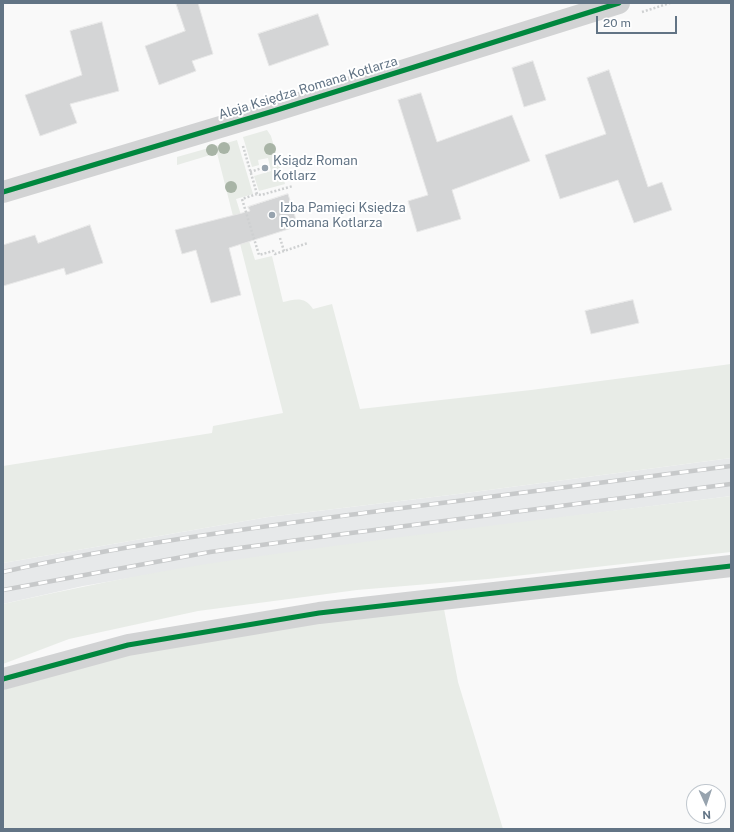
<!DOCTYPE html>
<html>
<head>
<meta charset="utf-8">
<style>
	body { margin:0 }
	#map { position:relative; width:734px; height:832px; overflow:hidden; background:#f9f9f9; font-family:"Public Sans",sans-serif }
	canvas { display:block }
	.frame { position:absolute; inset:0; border:4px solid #627485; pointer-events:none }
	.north { position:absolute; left:686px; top:784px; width:40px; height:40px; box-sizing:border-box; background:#fff; border:1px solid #c0c7ce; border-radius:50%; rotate:177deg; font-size:11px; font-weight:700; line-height:16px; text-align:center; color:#627485 }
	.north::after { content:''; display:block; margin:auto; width:14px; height:18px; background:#97a3ae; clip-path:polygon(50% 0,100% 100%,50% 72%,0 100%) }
	.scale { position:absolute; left:596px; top:16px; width:81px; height:18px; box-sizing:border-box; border:2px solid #627485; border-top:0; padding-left:5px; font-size:12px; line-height:14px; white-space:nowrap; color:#627485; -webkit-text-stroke:3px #fff; paint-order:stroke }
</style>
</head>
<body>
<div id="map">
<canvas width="734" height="832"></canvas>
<div class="frame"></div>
<div class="north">N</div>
<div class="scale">20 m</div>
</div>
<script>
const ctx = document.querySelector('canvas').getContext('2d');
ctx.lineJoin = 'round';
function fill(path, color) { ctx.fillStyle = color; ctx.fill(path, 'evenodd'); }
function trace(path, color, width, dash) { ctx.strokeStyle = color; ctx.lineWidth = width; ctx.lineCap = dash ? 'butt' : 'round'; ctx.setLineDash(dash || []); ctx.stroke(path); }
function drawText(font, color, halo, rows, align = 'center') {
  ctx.font = font + ' "Public Sans",sans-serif'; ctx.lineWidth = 4; ctx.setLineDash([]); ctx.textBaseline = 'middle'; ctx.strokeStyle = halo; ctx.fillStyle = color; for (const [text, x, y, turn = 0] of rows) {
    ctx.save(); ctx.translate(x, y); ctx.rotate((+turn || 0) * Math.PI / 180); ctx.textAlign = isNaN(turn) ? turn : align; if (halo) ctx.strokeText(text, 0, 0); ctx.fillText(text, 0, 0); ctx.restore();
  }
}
const built = new Path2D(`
	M 731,458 L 731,496 L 369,542 L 205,565 L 83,586 L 3,604 L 3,563 L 268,517 L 458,494 Z`);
const green = new Path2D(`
	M 267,130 L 271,136 L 285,184 L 259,191 L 254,176 L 271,171 L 268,158 L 258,160 L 259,165 L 252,167 L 243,137 Z
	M 237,140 L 253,194 L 236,199 L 255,260 L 272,256 L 283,302 C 295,299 305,296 313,309 L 332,304 L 360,409 L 531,390 L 731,364 L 731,458 L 458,494 L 268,517 L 3,563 L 3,466 L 212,433 L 213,426 L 283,413 L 217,153 L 177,165 L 177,157 Z
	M 731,496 L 731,552 L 488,579 L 357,590 L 198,611 L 69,639 L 3,664 L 3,604 C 70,589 138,575 206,564 C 381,538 556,518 731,496 Z
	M 444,609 L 458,682 L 503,829 L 5,829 L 3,824 L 3,690 L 119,656 L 336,619 Z`);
const building = new Path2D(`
	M 176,3 L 198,3 L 213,54 L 192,61 L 196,71 L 159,85 L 145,46 L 185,31 Z
	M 318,14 L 329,45 L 269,66 L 258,34 Z
	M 102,22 L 119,91 L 70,104 L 77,123 L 40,136 L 25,95 L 82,75 L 70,31 Z
	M 533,61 L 546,100 L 524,107 L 512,68 Z
	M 609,70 L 648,187 L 662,182 L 672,210 L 634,223 L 618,180 L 560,199 L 545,155 L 606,134 L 587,78 Z
	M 421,93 L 437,142 L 512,115 L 530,161 L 452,190 L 461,219 L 417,232 L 408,201 L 428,195 L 398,100 Z
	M 288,194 L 298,226 L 229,248 L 241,295 L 211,303 L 196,250 L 182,254 L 175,230 L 250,211 L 248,207 Z
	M 90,225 L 103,263 L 66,275 L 64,268 L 3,286 L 3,245 L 35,235 L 38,243 Z
	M 633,300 L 639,323 L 591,334 L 585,311 Z`);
const path = new Path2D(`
	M 642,12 L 670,3
	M 243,146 L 257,194 L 261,195 L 293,186
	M 250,172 L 262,168
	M 257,194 L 242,199 L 259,255 L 273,251 L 275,254 L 308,243
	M 280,238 L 284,251`);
const minor = new Path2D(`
	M 3,192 L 277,110 L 619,3
	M 3,679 L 128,645 L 319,613 L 731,566`);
const rail = new Path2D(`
	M 3,572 C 127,544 253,528 379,511 C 496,496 614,481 731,466
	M 3,590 L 210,552 L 320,537 L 731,484`);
const cycleway = new Path2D(`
	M 3,192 L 277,110 L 619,3
	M 3,679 L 128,645 L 319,613 L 731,566`);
const trees = [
	[224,148],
	[270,149],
	[212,150],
	[231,187]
];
const markers = [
	[265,168,4,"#97a3ae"],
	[272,215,4,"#97a3ae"]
];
const streetNames = [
	["Aleja Księdza Romana Kotlarza",308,88,-17]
];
const poiNames = [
	["Ksiądz Roman",273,161],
	["Kotlarz",273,176],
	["Izba Pamięci Księdza",280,208],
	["Romana Kotlarza",280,223]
];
fill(built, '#e7e9ea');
fill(green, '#e8ece7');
fill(building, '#d4d5d6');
trace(building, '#e8e8e8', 1);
trace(path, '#ced0d1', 2.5, [2, 2]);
trace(minor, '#d2d3d4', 22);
trace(rail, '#c7c9ca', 4.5);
trace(rail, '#fff', 3, [9]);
trace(cycleway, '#00873e', 5);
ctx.fillStyle = '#a8b4a6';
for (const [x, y] of trees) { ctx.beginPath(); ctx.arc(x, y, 6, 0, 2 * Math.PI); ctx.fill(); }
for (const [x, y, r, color] of markers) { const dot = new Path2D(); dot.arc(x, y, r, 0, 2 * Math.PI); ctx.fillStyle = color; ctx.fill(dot); trace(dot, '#fff', 1.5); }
drawText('13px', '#627485', '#fff', streetNames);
drawText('13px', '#627485', '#fff', poiNames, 'left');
</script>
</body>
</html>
